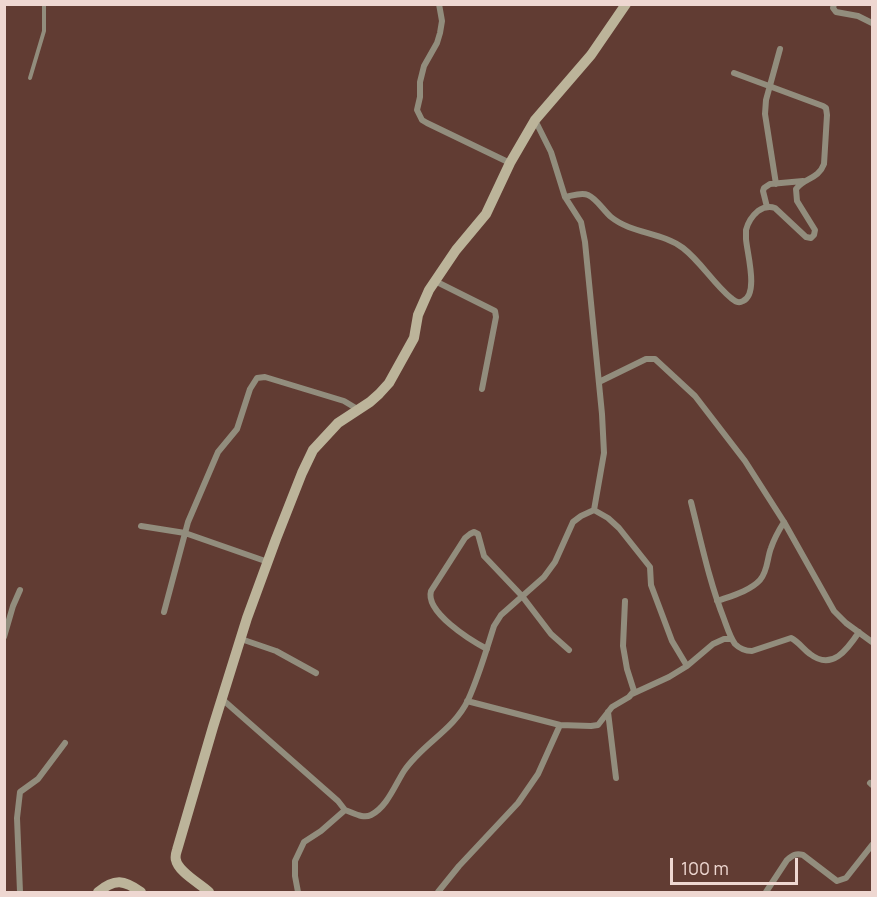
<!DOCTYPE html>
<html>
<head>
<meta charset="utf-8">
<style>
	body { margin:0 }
	#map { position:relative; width:877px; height:897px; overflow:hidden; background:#613c33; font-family:Manrope,sans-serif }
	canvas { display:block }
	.frame { position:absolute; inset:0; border:6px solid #eed7d1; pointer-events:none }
	.scale { position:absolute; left:670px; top:858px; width:128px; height:27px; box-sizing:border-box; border:3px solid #eed7d1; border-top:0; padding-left:8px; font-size:18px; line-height:21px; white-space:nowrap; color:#eed7d1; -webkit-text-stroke:4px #613c33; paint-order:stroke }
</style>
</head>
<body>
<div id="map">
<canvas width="877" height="897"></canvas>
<div class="frame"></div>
<div class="scale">100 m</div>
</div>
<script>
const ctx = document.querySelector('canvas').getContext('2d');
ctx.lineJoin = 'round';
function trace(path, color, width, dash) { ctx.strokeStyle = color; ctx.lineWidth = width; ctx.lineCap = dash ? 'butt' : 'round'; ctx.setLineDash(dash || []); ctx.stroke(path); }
const lane = new Path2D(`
	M 30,78 L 44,31 L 44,4`);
const street = new Path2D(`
	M 439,4 L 442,21 L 440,33 L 437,43 L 424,66 L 420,82 L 420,97 L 417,110 L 422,120 L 427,123 L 510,163
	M 834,4 L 833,8 L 836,12 L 858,16 L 872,23
	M 535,120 L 551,152 L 565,197 L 581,222 L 585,242 L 602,414 L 604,453 L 594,510
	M 776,184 L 765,114 L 766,100 L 780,49
	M 565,197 C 572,196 581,192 588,195 C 597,199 603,210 611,217 C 632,234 662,232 683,248 C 701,262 713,283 731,298 C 735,301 738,304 743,301 C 759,294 747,253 746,239 C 746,236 746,233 746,230 C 748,222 752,216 758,211 C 764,207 769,206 775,208 L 806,237 L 811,238 L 814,235 L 815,230 L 797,201 L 796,189 C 805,177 818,180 824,164 L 827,115 L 826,108 L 823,106 L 734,73
	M 767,207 L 763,191 L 764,188 L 770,184 L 803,181
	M 435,281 L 495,311 L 496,317 L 482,389
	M 599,382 L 646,359 L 655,359 L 695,396 L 745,461 L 784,522 L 834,611 L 846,623 L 872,642
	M 691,502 C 701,541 709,581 724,619 C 727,627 730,637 735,644 C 740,649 745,651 752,651 L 791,638 C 799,642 803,649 810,654 C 832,671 847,650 859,632
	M 141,526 L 185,533 L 268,562
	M 717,601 C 731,596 750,591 760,580 C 768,571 767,558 771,548 C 774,539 779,530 784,522
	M 164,612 L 188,522 L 218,452 L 237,429 L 250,389 L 257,378 L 265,377 L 344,401 L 359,410
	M 4,637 L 13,606 L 20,590
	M 241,639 L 276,651 L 316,673
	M 487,649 C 470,640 425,612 431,591 L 465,538 L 470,534 L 474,532 L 478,534 L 484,556 L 522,596 L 551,634 L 569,650
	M 632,694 L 669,677 L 687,666 L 713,644 L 724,639 L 732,639
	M 222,699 L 338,801 L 345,810 L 321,831 L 304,842 L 295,861 L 295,876 L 298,892
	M 467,701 L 560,725 L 591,726 L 598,725 L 612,707 L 629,697 L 634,691 L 627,669 L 623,646 L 625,601
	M 608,712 L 616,778
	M 870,783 L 872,785
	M 345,810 C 354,813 363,819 371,815 C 387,807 395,785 404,771 C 422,744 454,730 468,700 C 479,676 486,651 494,626 L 501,615 L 544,577 L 555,562 L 573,522 L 581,516 L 594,510 L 608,518 L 619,528 L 650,567 L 651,585 L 672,641 L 687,666
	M 20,892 L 17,818 L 20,792 L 38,779 L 65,743
	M 438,892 L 459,866 L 518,803 L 538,774 L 560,725
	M 766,892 L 787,860 C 793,855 796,853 803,855 L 837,881 L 846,878 L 872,845`);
const secondary = new Path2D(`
	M 98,892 C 115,878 124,880 141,892
	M 209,892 C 201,884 178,872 176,860 C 175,857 176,853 177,850 L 213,727 L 247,618 L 276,539 L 302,473 L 313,450 L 338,423 L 370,402 L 379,394 L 389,383 L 414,338 L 418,315 L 429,290 L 456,250 L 486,214 L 510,163 L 535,120 L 591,55 L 626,4`);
trace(lane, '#928d7d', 4);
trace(street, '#928d7d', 6);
trace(secondary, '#bcb49a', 10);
</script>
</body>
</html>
